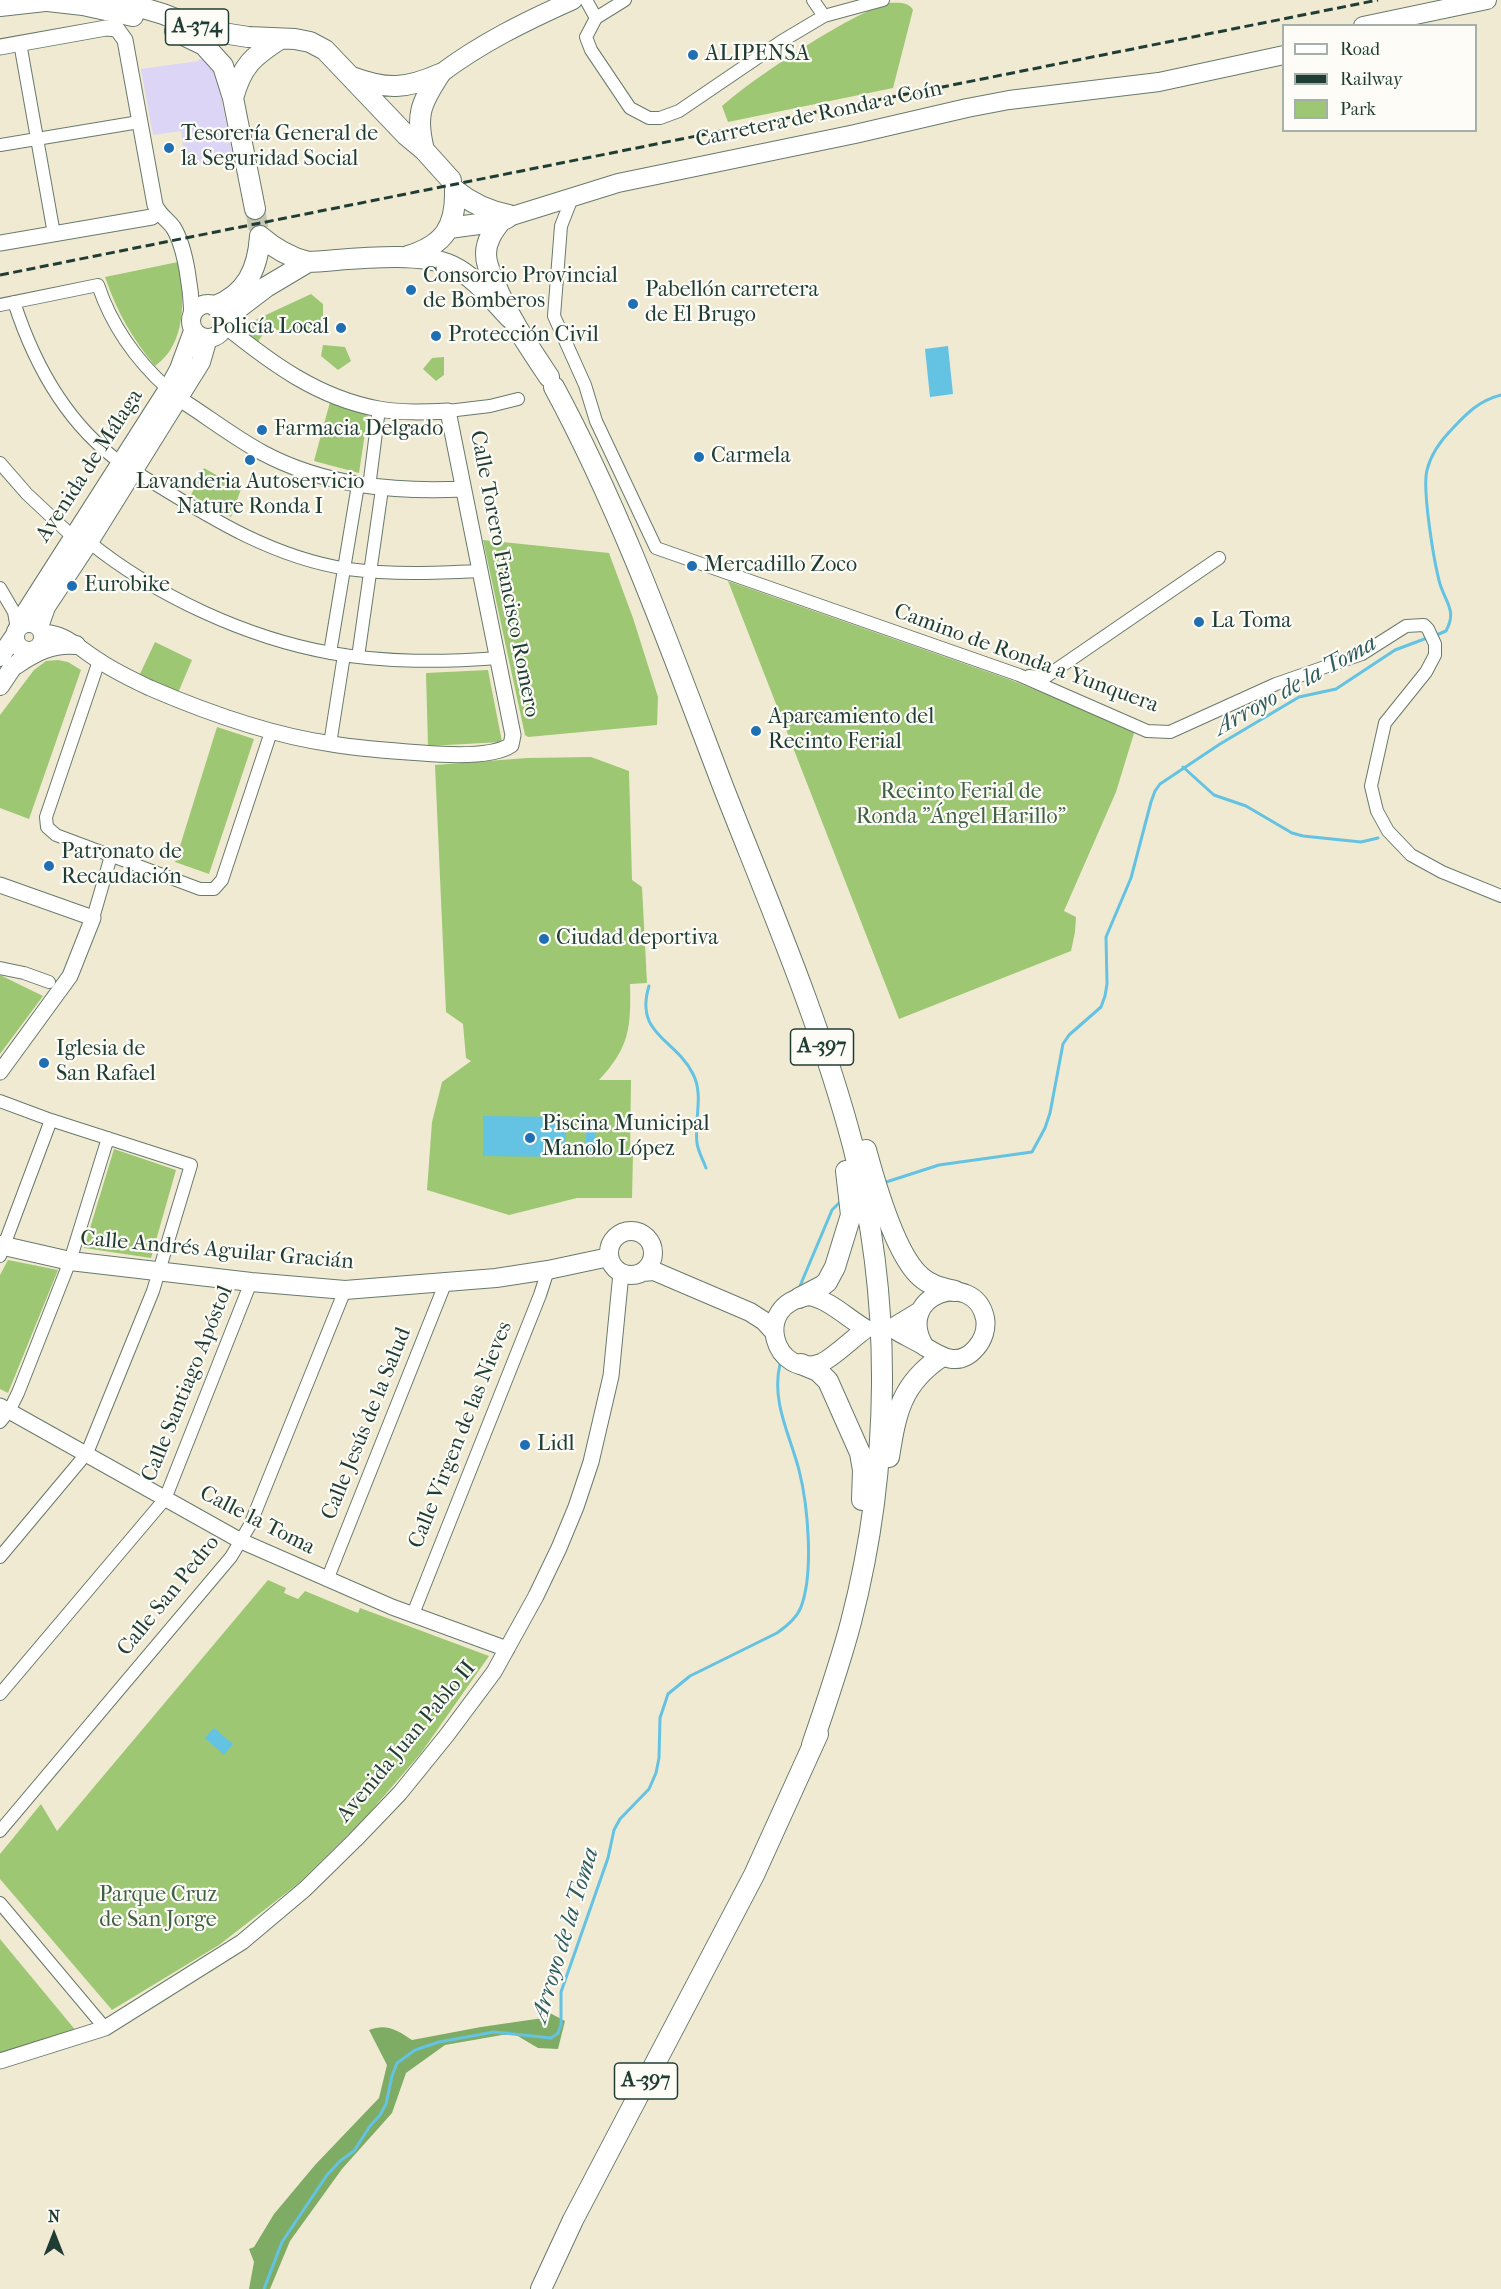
<!DOCTYPE html>
<html>
<head>
<meta charset="utf-8">
<style>
	body { margin:0 }
	#map { position:relative; width:1501px; height:2289px; overflow:hidden; background:#f0ead2; font-family:"IM FELL French Canon",serif }
	canvas { display:block }
	.legend { position:absolute; left:1282px; top:24px; width:195px; height:108px; box-sizing:border-box; background:#fdfcf7; border:2px solid #a4b0a9; margin:0; padding:8px 10px; list-style:none; font-size:18px; color:#1f3d34 }
	.legend li { display:flex; align-items:center; gap:12px; height:30px }
	.legend b { width:30px; border:2px solid #a4b0a9 }
	.north { position:absolute; left:24px; top:2205px; width:60px; height:60px; -webkit-text-stroke:4px #fdfcf7; paint-order:stroke; rotate:0deg; font-size:16px; font-weight:700; line-height:24px; text-align:center; color:#1f3d34 }
	.north::after { content:''; display:block; margin:auto; width:21px; height:27px; background:#1f3d34; clip-path:polygon(50% 0,100% 100%,50% 72%,0 100%) }
</style>
</head>
<body>
<div id="map">
<canvas width="1501" height="2289"></canvas>
<ul class="legend">
<li><b style="height:8px;background:#fff"></b>Road</li>
<li><b style="height:8px;background:#1f3d34"></b>Railway</li>
<li><b style="height:16px;background:#9dc773"></b>Park</li>
</ul>
<div class="north">N</div>
</div>
<script>
const ctx = document.querySelector('canvas').getContext('2d');
ctx.lineJoin = 'round';
function fill(path, color) { ctx.fillStyle = color; ctx.fill(path, 'evenodd'); }
function trace(path, color, width, dash) { ctx.strokeStyle = color; ctx.lineWidth = width; ctx.lineCap = dash ? 'butt' : 'round'; ctx.setLineDash(dash || []); ctx.stroke(path); }
function drawText(font, color, halo, rows, align = 'center') {
  ctx.font = font + ' "IM FELL French Canon",serif'; ctx.lineWidth = 4.5; ctx.setLineDash([]); ctx.textBaseline = 'middle'; ctx.strokeStyle = halo; ctx.fillStyle = color; for (const [text, x, y, turn = 0] of rows) {
    ctx.save(); ctx.translate(x, y); ctx.rotate((+turn || 0) * Math.PI / 180); ctx.textAlign = isNaN(turn) ? turn : align; if (halo) ctx.strokeText(text, 0, 0); ctx.fillText(text, 0, 0); ctx.restore();
  }
}
const built = new Path2D(`
	M 199,59 L 212,62 L 221,88 L 222,102 L 233,157 L 186,166 L 181,131 L 153,135 L 141,69 L 198,61 Z`);
const green = new Path2D(`
	M 888,3 C 897,3 908,1 913,10 L 893,88 L 728,122 L 722,106 C 752,80 784,60 817,39 C 841,25 862,12 888,3 Z
	M 178,262 C 185,296 187,344 155,366 C 132,338 117,312 105,277 Z
	M 311,294 L 323,304 L 323,319 L 314,334 C 296,332 265,322 258,343 L 245,332 L 255,320 Z
	M 323,345 L 345,347 L 351,361 L 338,370 L 321,356 Z
	M 444,357 L 444,375 L 436,381 L 423,369 L 432,358 Z
	M 330,402 L 368,413 L 359,473 L 314,461 Z
	M 204,468 L 241,489 L 231,517 L 191,495 Z
	M 483,540 L 609,553 L 633,618 L 658,697 L 657,725 L 528,737 L 525,735 Z
	M 728,581 L 1011,680 L 1135,730 L 1116,792 L 1064,911 L 1076,917 L 1075,932 L 1071,951 L 899,1019 Z
	M 155,642 L 192,660 L 178,693 L 139,676 Z
	M 58,660 L 68,662 L 81,670 L 29,819 L 0,808 L 0,715 L 34,670 L 46,661 Z
	M 488,670 L 502,742 L 428,746 L 426,673 Z
	M 217,727 L 254,739 L 209,874 L 175,862 Z
	M 591,757 L 629,771 L 632,880 L 642,887 L 647,983 L 630,984 C 631,1027 630,1047 599,1080 L 631,1080 L 630,1154 L 633,1154 L 632,1198 L 577,1198 L 509,1215 L 427,1190 L 432,1122 L 442,1082 L 471,1061 L 466,1058 L 463,1024 L 446,1012 L 435,765 L 527,758 Z
	M 0,975 L 43,996 L 0,1054 Z
	M 114,1149 L 176,1170 L 151,1258 L 84,1248 Z
	M 8,1260 L 58,1270 L 8,1393 L 0,1389 L 0,1275 Z
	M 268,1580 L 286,1588 L 284,1593 L 298,1599 L 305,1591 L 358,1613 L 360,1608 L 489,1656 L 421,1753 L 365,1818 L 299,1883 L 219,1945 L 112,2010 L 0,1879 L 0,1854 L 41,1804 L 57,1831 Z
	M 0,1939 L 77,2032 L 0,2060 Z`);
const forest = new Path2D(`
	M 548,2012 L 565,2021 L 558,2049 L 538,2048 L 516,2035 L 502,2035 L 445,2045 L 406,2073 L 392,2113 L 342,2169 L 290,2241 L 270,2289 L 249,2289 L 254,2262 L 249,2249 L 254,2247 L 274,2214 L 315,2165 L 379,2098 L 387,2065 L 369,2030 C 387,2023 397,2030 412,2040 L 481,2027 L 543,2018 Z`);
const water = new Path2D(`
	M 948,346 L 953,394 L 930,397 L 925,349 Z
	M 483,1116 L 566,1117 L 565,1157 L 483,1156 Z
	M 586,1122 L 596,1122 L 596,1152 L 586,1152 Z
	M 214,1728 L 233,1744 L 224,1755 L 205,1738 Z`);
const stream = new Path2D(`
	M 1434,636 L 1446,631 C 1457,611 1446,603 1440,584 C 1434,562 1422,490 1427,470 C 1431,454 1441,440 1453,428 C 1468,412 1479,401 1501,395
	M 1183,767 L 1214,795 L 1246,806 L 1292,833 L 1303,836 L 1361,842 L 1378,838
	M 649,986 C 634,1035 676,1039 693,1074 C 704,1095 694,1120 697,1143 C 698,1151 703,1160 706,1168
	M 883,1183 L 939,1165 L 1032,1152 L 1045,1128 L 1050,1113 L 1063,1044 L 1069,1035 L 1101,1007 L 1105,996 L 1107,984 L 1106,937 L 1131,878 L 1151,802 L 1155,791 L 1160,784 L 1220,744 L 1299,697 L 1336,689 L 1395,650 L 1427,638
	M 800,1286 L 832,1210 L 841,1201
	M 264,2289 L 282,2242 L 327,2175 L 340,2161 L 354,2151 L 370,2126 L 380,2115 L 386,2104 L 392,2076 L 397,2063 L 415,2050 L 439,2042 L 494,2032 L 551,2038 L 558,2033 L 561,2025 L 561,1992 L 608,1858 L 614,1830 L 620,1819 L 649,1789 L 656,1773 L 659,1758 L 660,1718 L 668,1694 L 690,1676 L 777,1633 C 787,1626 797,1618 801,1607 C 814,1573 808,1505 799,1470 C 790,1435 771,1402 780,1364`);
const primaryTunnel = new Path2D(`
	M 255,209 L 260,236`);
const minor = new Path2D(`
	M 586,0 L 596,18
	M 813,0 L 824,16
	M 596,18 L 586,37 L 591,50 L 630,108 L 649,118 L 660,118 L 679,111 L 782,41 L 824,16 L 883,0
	M 596,18 L 625,0
	M 20,43 L 54,234
	M 0,145 L 139,122
	M 569,197 L 570,203 L 561,226 L 554,316 L 585,385 L 596,421 L 656,548 L 1019,675 L 1147,731 L 1170,732 L 1276,684 L 1362,654 L 1406,626 L 1424,625 L 1428,629 L 1435,644 L 1435,655 L 1426,672 L 1385,723 L 1371,786 L 1377,811 L 1388,831 L 1411,855 L 1442,872 L 1501,896
	M 14,302 C 34,364 67,424 121,463
	M 0,305 L 98,285 C 112,327 136,360 168,389
	M 448,411 L 490,406 L 518,399
	M 0,463 L 27,494 L 73,537
	M 134,471 C 201,512 268,557 348,569 C 392,575 436,573 480,571
	M 369,487 L 379,409
	M 89,542 C 156,596 247,638 331,653 C 387,663 443,662 499,658
	M 0,588 L 14,612 L 17,629
	M 330,653 L 358,485
	M 358,657 L 382,489
	M 99,661 L 46,817 L 47,827 L 56,835 L 200,889 L 214,889 L 222,880 L 271,732
	M 1029,676 L 1044,678 L 1219,558
	M 330,744 L 344,655
	M 93,918 L 111,856
	M 0,968 L 24,973 L 49,982
	M 0,1101 L 51,1120 L 191,1165 L 153,1291 L 87,1453 L 0,1557
	M 0,1256 L 51,1120
	M 0,1422 L 9,1411 L 18,1393 L 70,1261 L 108,1138
	M 327,1580 L 445,1284
	M 413,1614 L 540,1295 L 548,1270
	M 0,1694 L 165,1499 L 251,1282
	M 0,1831 L 231,1557 L 250,1525 L 345,1290
	M 0,1903 L 105,2028`);
const tertiary = new Path2D(`
	M 0,47 L 106,28 L 117,29 L 125,40 L 155,205 C 159,215 167,219 173,227 C 186,247 191,291 192,315
	M 0,243 L 152,217 L 157,212
	M 178,398 C 207,416 233,437 263,453 C 325,486 394,492 463,489
	M 43,633 C 64,631 81,650 98,660 C 114,671 133,680 150,688 C 208,713 269,735 332,744 C 362,749 392,751 422,753 C 446,755 492,758 511,745 L 513,735 L 448,411 C 425,412 402,413 379,409 C 318,398 271,363 224,325
	M 0,885 L 93,918 L 70,976 L 0,1072
	M 0,1406 L 241,1541 L 392,1607 L 507,1649
	M 0,2061 L 105,2028 L 242,1942 L 305,1889 L 355,1840 L 400,1793 L 447,1735 L 494,1672 L 536,1596 L 559,1548 L 576,1507 L 591,1462 L 611,1376 L 621,1273`);
const secondary = new Path2D(`
	M 1363,26 L 1487,0
	M 440,74 C 481,43 526,21 573,0
	M 512,216 L 618,183 L 855,134 L 967,108 L 1009,100 L 1159,82 L 1284,55
	M191 321a17 17 0 1 1 34 0a17 17 0 1 1-34 0Z
	M15 637a14 14 0 1 1 28 0a14 14 0 1 1-28 0Z
	M 22,625 L 25,613 L 168,389 L 179,369 L 193,331
	M 39,627 L 46,607 L 89,542 L 201,362 L 208,338
	M 0,657 L 15,635
	M 16,665 C 35,652 52,643 76,645
	M 0,686 L 12,668 L 25,657
	M609 1253a22 22 0 1 1 44 0a22 22 0 1 1-44 0Z
	M 0,1245 L 70,1261 L 251,1282 L 345,1290 L 496,1278 L 548,1270 L 609,1257
	M 642,1272 L 654,1271 L 750,1312 L 764,1321 L 774,1332
	M 809,1296 C 830,1300 847,1318 866,1329 C 854,1337 833,1358 821,1363 C 775,1381 750,1304 809,1296 Z
	M 920,1311 L 892,1328 C 902,1335 913,1339 924,1346 C 941,1357 959,1368 976,1348 C 983,1340 987,1329 985,1318 C 974,1268 893,1295 925,1347`);
const primary = new Path2D(`
	M 39,0 L 83,5 L 133,16
	M 116,0 L 163,14 L 204,30 L 248,37 L 295,39 L 310,42 L 325,50 L 406,135 L 424,150 L 451,180
	M 0,6 L 45,1
	M 175,31 L 204,45 L 223,66 L 233,98 L 255,209
	M 352,77 C 387,90 406,89 440,74
	M 233,98 C 242,66 252,57 280,39
	M 424,150 C 415,115 421,103 440,74
	M 455,190 C 472,204 488,211 509,215
	M 501,221 C 493,231 486,241 486,254 C 486,264 490,272 494,281 C 509,318 527,344 549,377
	M 449,228 L 501,221 L 507,218
	M 260,236 C 275,249 289,257 308,262 C 347,260 418,250 452,266 C 475,277 493,300 510,318
	M 408,256 C 444,245 456,227 455,190
	M 215,306 C 247,294 258,268 260,236
	M 224,319 L 266,287 L 308,262
	M 554,387 C 623,515 672,653 724,789 C 770,906 821,1024 853,1146 C 893,1300 891,1468 851,1622 C 840,1664 826,1704 812,1745
	M 866,1150 C 875,1183 896,1256 921,1277 C 931,1286 943,1288 955,1291
	M 799,1298 L 822,1286 L 827,1282 L 835,1267 L 851,1215 L 846,1171
	M 801,1364 L 818,1371 L 828,1381 L 860,1453 L 863,1470 L 862,1500
	M 889,1457 C 896,1413 901,1384 941,1357
	M 541,2289 L 573,2220 L 754,1875 L 818,1734`);
const rail = new Path2D(`
	M 0,275 L 1378,0`);
const markers = [
	[693,55,6,"#1f6fb2"],
	[169,148,6,"#1f6fb2"],
	[411,290,6,"#1f6fb2"],
	[633,304,6,"#1f6fb2"],
	[341,328,6,"#1f6fb2"],
	[436,336,6,"#1f6fb2"],
	[262,430,6,"#1f6fb2"],
	[699,457,6,"#1f6fb2"],
	[250,460,6,"#1f6fb2"],
	[692,566,6,"#1f6fb2"],
	[72,586,6,"#1f6fb2"],
	[1199,622,6,"#1f6fb2"],
	[756,731,6,"#1f6fb2"],
	[49,866,6,"#1f6fb2"],
	[544,939,6,"#1f6fb2"],
	[44,1063,6,"#1f6fb2"],
	[530,1138,6,"#1f6fb2"],
	[525,1445,6,"#1f6fb2"]
];
const shields = [
	[197,27,63],
	[822,1047,63],
	[646,2081,63]
];
const shieldNames = [
	["A-374",197,27],
	["A-397",822,1047],
	["A-397",646,2081]
];
const poiNames = [
	["ALIPENSA",705,55],
	["Tesorería General de",181,135],
	["la Seguridad Social",181,160],
	["Consorcio Provincial",423,277],
	["de Bomberos",423,302],
	["Pabellón carretera",645,291],
	["de El Brugo",645,316],
	["Policía Local",329,328,"right"],
	["Protección Civil",448,336],
	["Farmacia Delgado",274,430],
	["Carmela",711,457],
	["Lavanderia Autoservicio",250,483,"center"],
	["Nature Ronda I",250,508,"center"],
	["Mercadillo Zoco",704,566],
	["Eurobike",84,586],
	["La Toma",1211,622],
	["Aparcamiento del",768,718],
	["Recinto Ferial",768,743],
	["Patronato de",61,853],
	["Recaudación",61,878],
	["Ciudad deportiva",556,939],
	["Iglesia de",56,1050],
	["San Rafael",56,1075],
	["Piscina Municipal",542,1125],
	["Manolo López",542,1150],
	["Lidl",537,1445]
];
const streetNames = [
	["Carretera de Ronda a Coín",819,115,-12],
	["Avenida de Málaga",90,466,-57],
	["Calle Torero Francisco Romero",504,574,79],
	["Camino de Ronda a Yunquera",1026,659,20],
	["Calle Andrés Aguilar Gracián",217,1251,5],
	["Calle Santiago Apóstol",188,1384,-68],
	["Calle Jesús de la Salud",367,1424,-68],
	["Calle Virgen de las Nieves",461,1435,-68],
	["Calle la Toma",257,1521,27],
	["Calle San Pedro",169,1596,-51],
	["Avenida Juan Pablo II",407,1742,-50]
];
const parkNames = [
	["Recinto Ferial de",961,793],
	["Ronda \"Ángel Harillo\"",961,818],
	["Parque Cruz",158,1896],
	["de San Jorge",158,1921]
];
const waterNames = [
	["Arroyo de la Toma",1296,686,-29],
	["Arroyo de la Toma",566,1935,-73]
];
fill(built, '#ddd5f6');
fill(green, '#9dc773');
fill(forest, '#7eac65');
fill(water, '#64c2e2');
trace(stream, '#64c2e2', 3);
trace(primaryTunnel, '#c6c7b2', 20, [20, 10]);
trace(minor, '#687a6b', 14);
trace(tertiary, '#687a6b', 17);
trace(secondary, '#687a6b', 20);
trace(primary, '#687a6b', 22);
trace(minor, '#fff', 12);
trace(tertiary, '#fff', 15);
trace(secondary, '#fff', 18);
trace(primary, '#fff', 20);
trace(rail, '#1f3d34', 3, [9, 4.5]);
for (const [x, y, r, color] of markers) { const dot = new Path2D(); dot.arc(x, y, r, 0, 2 * Math.PI); ctx.fillStyle = color; ctx.fill(dot); trace(dot, '#fdfcf7', 2); }
for (const [x, y, w] of shields) { const box = new Path2D(); box.roundRect(x - w / 2, y - 18, w, 36, 4.5); ctx.fillStyle = '#fdfcf7'; ctx.fill(box); trace(box, '#1f3d34', 1.5); }
drawText('bold 21px', '#1f3d34', null, shieldNames);
drawText('22px', '#1f3d34', '#fdfcf7', poiNames, 'left');
drawText('22px', '#1f3d34', '#fdfcf7', streetNames);
drawText('22px', '#3e6044', '#fdfcf7', parkNames);
drawText('italic 24px', '#305e60', '#fdfcf7', waterNames);
</script>
</body>
</html>
